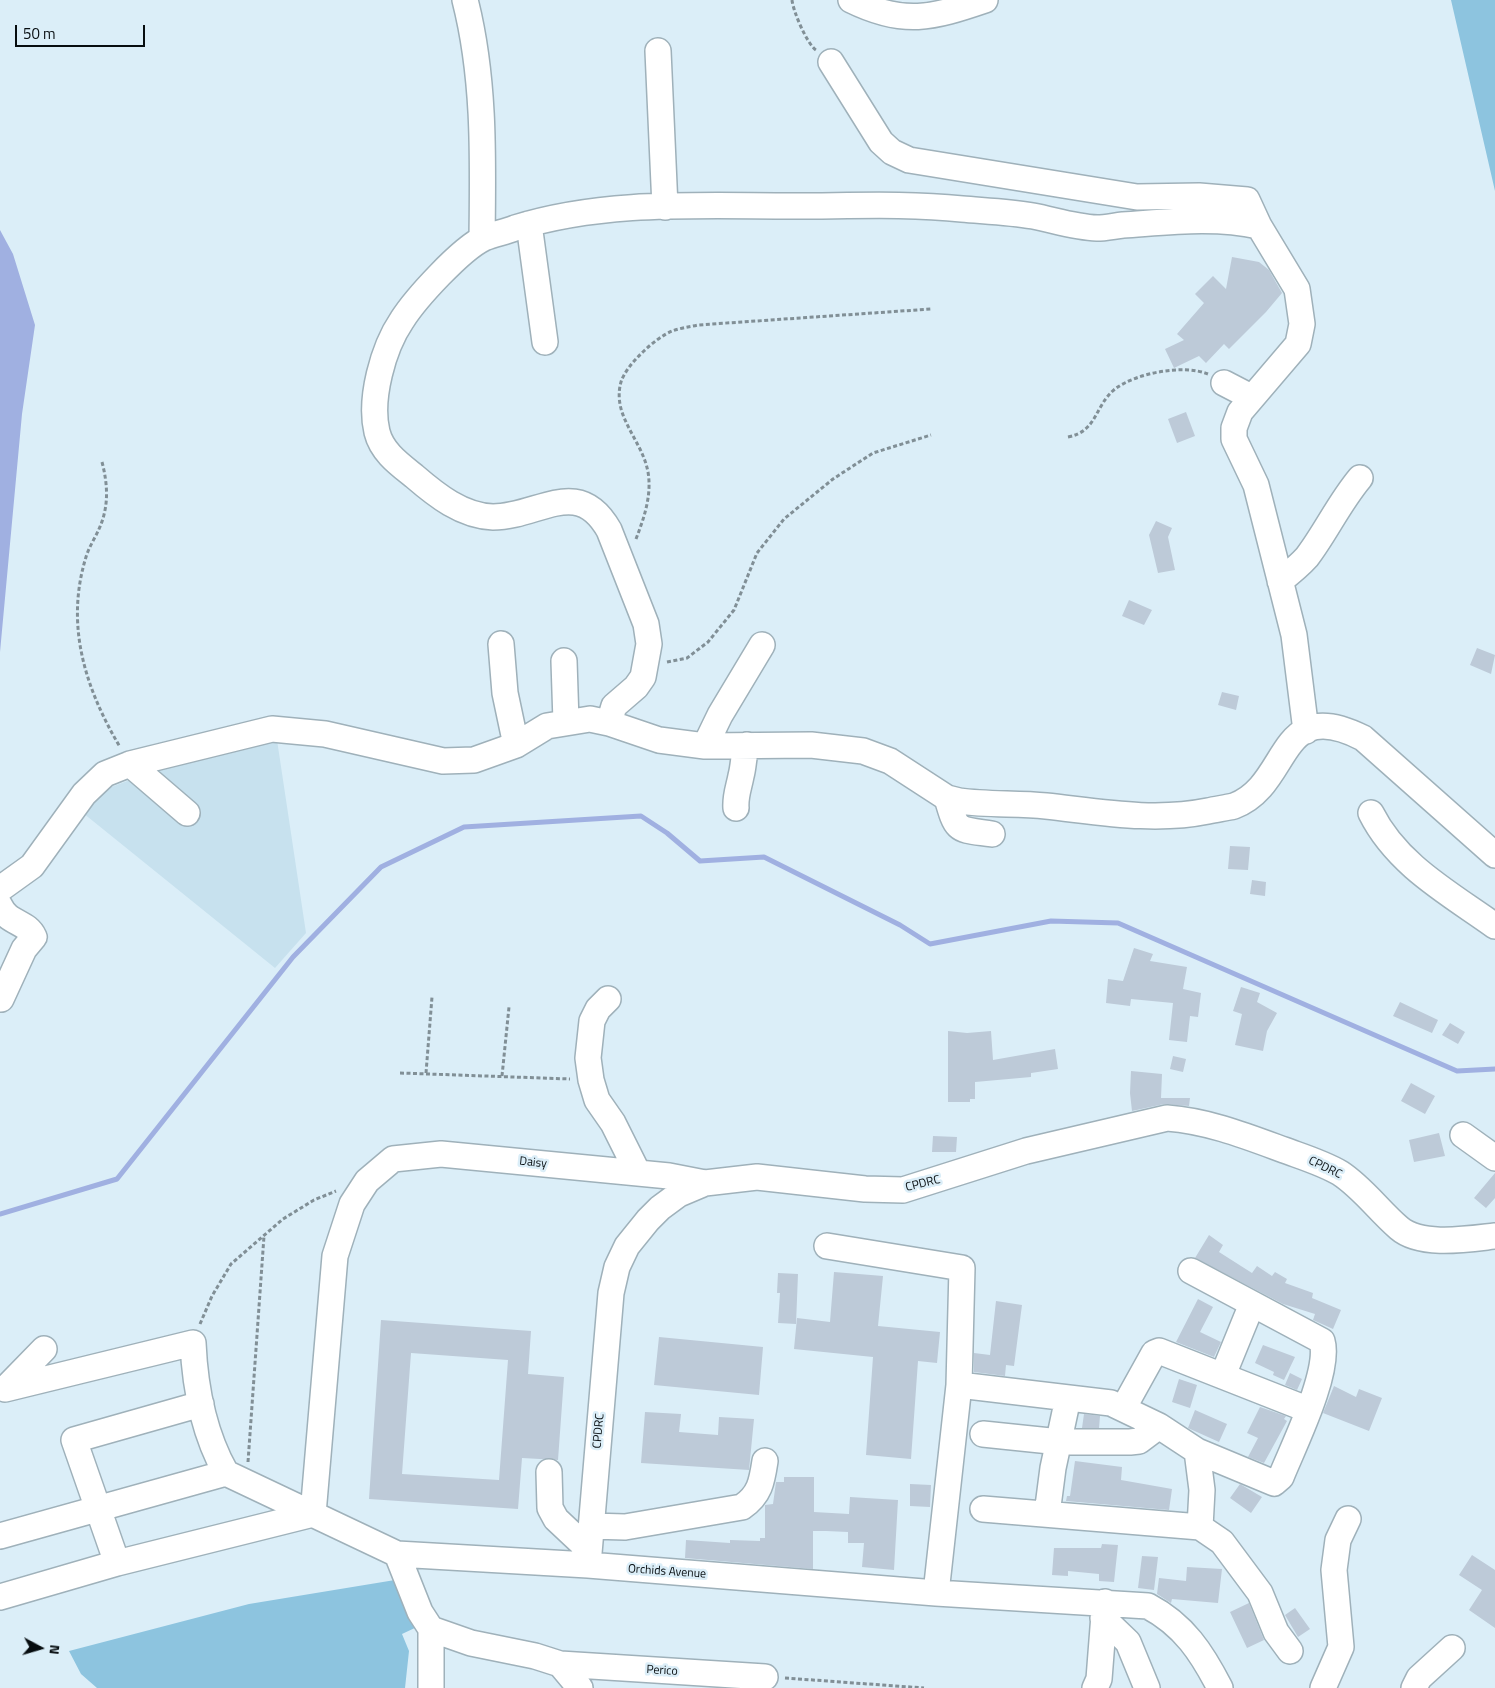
<!DOCTYPE html>
<html>
<head>
<meta charset="utf-8">
<style>
	body { margin:0 }
	#map { position:relative; width:1495px; height:1688px; overflow:hidden; background:#dbeef8; font-family:"Titillium Web",sans-serif }
	canvas { display:block }
	.north { position:absolute; left:15px; top:1623px; width:50px; height:50px; -webkit-text-stroke:4px #dbeef8; paint-order:stroke; rotate:96deg; font-size:14px; font-weight:700; line-height:20px; text-align:center; color:#070d10 }
	.north::after { content:''; display:block; margin:auto; width:18px; height:22px; background:#070d10; clip-path:polygon(50% 0,100% 100%,50% 72%,0 100%) }
	.scale { position:absolute; left:15px; top:25px; width:130px; height:22px; box-sizing:border-box; border:2px solid #070d10; border-top:0; padding-left:6px; font-size:15px; line-height:18px; white-space:nowrap; color:#070d10; -webkit-text-stroke:4px #dbeef8; paint-order:stroke }
</style>
</head>
<body>
<div id="map">
<canvas width="1495" height="1688"></canvas>
<div class="north">N</div>
<div class="scale">50 m</div>
</div>
<script>
const ctx = document.querySelector('canvas').getContext('2d');
ctx.lineJoin = 'round';
function fill(path, color) { ctx.fillStyle = color; ctx.fill(path, 'evenodd'); }
function trace(path, color, width, dash) { ctx.strokeStyle = color; ctx.lineWidth = width; ctx.lineCap = dash ? 'butt' : 'round'; ctx.setLineDash(dash || []); ctx.stroke(path); }
function drawText(font, color, halo, rows, align = 'center') {
  ctx.font = font + ' "Titillium Web",sans-serif'; ctx.lineWidth = 5; ctx.setLineDash([]); ctx.textBaseline = 'middle'; ctx.strokeStyle = halo; ctx.fillStyle = color; for (const [text, x, y, turn = 0] of rows) {
    ctx.save(); ctx.translate(x, y); ctx.rotate((+turn || 0) * Math.PI / 180); ctx.textAlign = isNaN(turn) ? turn : align; if (halo) ctx.strokeText(text, 0, 0); ctx.fillText(text, 0, 0); ctx.restore();
  }
}
const built = new Path2D(`
	M 277,740 L 306,933 L 275,968 L 83,813 L 106,789 L 146,774 L 161,763 Z`);
const green = new Path2D(`
	M 1451,0 L 1495,0 L 1495,191 Z
	M 395,1580 L 419,1626 L 402,1634 L 409,1651 L 405,1688 L 97,1688 L 81,1674 L 69,1651 L 249,1604 Z`);
const water = new Path2D(`
	M 0,230 L 13,254 L 35,325 L 22,414 L 0,652 Z`);
const stream = new Path2D(`
	M 0,1214 L 117,1179 L 293,957 L 381,867 L 464,827 L 641,816 L 667,833 L 700,861 L 764,857 L 900,925 L 930,944 L 1051,921 L 1118,923 L 1457,1071 L 1495,1069`);
const building = new Path2D(`
	M 1232,257 L 1259,262 L 1269,270 L 1282,293 L 1266,312 L 1229,349 L 1224,344 L 1206,363 L 1199,356 L 1174,368 L 1165,349 L 1184,340 L 1177,334 L 1204,303 L 1195,294 L 1213,276 L 1226,289 Z
	M 1186,412 L 1195,436 L 1177,443 L 1168,419 Z
	M 1156,521 L 1172,528 L 1168,537 L 1175,570 L 1158,573 L 1149,535 Z
	M 1129,600 L 1152,610 L 1144,625 L 1122,616 Z
	M 1477,648 L 1495,655 L 1491,674 L 1470,665 Z
	M 1222,692 L 1239,696 L 1236,710 L 1218,705 Z
	M 1230,846 L 1250,847 L 1248,870 L 1228,869 Z
	M 1252,880 L 1266,882 L 1265,896 L 1250,894 Z
	M 1134,948 L 1153,954 L 1150,961 L 1187,967 L 1183,989 L 1201,993 L 1198,1017 L 1190,1016 L 1187,1042 L 1169,1040 L 1173,1003 L 1131,999 L 1130,1006 L 1106,1003 L 1108,979 L 1123,981 Z
	M 1241,987 L 1260,993 L 1257,1002 L 1277,1013 L 1267,1031 L 1263,1051 L 1235,1045 L 1242,1014 L 1233,1011 Z
	M 1400,1002 L 1438,1020 L 1432,1033 L 1393,1016 Z
	M 1450,1023 L 1465,1032 L 1458,1044 L 1442,1035 Z
	M 948,1031 L 967,1033 L 991,1031 L 993,1060 L 1055,1049 L 1058,1069 L 1031,1073 L 1031,1077 L 975,1082 L 975,1099 L 970,1099 L 970,1102 L 948,1102 Z
	M 1173,1056 L 1186,1059 L 1183,1072 L 1170,1069 Z
	M 1131,1071 L 1162,1074 L 1161,1098 L 1190,1098 L 1189,1106 L 1164,1104 L 1132,1111 L 1130,1093 Z
	M 1411,1083 L 1435,1096 L 1425,1114 L 1401,1101 Z
	M 1439,1133 L 1445,1156 L 1414,1162 L 1409,1140 Z
	M 933,1136 L 957,1137 L 956,1152 L 932,1152 Z
	M 1495,1173 L 1495,1198 L 1486,1208 L 1474,1198 Z
	M 1209,1235 L 1223,1245 L 1219,1252 L 1252,1273 L 1257,1266 L 1272,1276 L 1275,1272 L 1287,1279 L 1285,1283 L 1313,1293 L 1312,1298 L 1341,1310 L 1333,1329 L 1313,1320 L 1315,1314 L 1283,1304 L 1195,1258 Z
	M 834,1272 L 883,1276 L 878,1326 L 940,1332 L 937,1363 L 918,1361 L 911,1459 L 866,1455 L 873,1357 L 794,1349 L 797,1318 L 830,1322 Z
	M 778,1273 L 798,1274 L 796,1324 L 778,1323 L 780,1293 L 777,1293 Z
	M 1198,1299 L 1213,1307 L 1200,1332 L 1221,1342 L 1214,1357 L 1176,1342 Z
	M 996,1301 L 1022,1305 L 1014,1366 L 1006,1365 L 1005,1376 L 974,1372 L 974,1353 L 990,1355 Z
	M 381,1320 L 531,1331 L 528,1374 L 564,1377 L 558,1460 L 522,1458 L 518,1509 L 369,1499 ZM 411,1353 L 508,1360 L 499,1480 L 402,1474 Z
	M 659,1337 L 763,1347 L 759,1395 L 654,1385 Z
	M 1263,1345 L 1295,1357 L 1284,1380 L 1273,1375 L 1274,1372 L 1255,1363 Z
	M 1290,1373 L 1302,1379 L 1297,1390 L 1285,1385 Z
	M 1179,1379 L 1197,1385 L 1190,1408 L 1172,1402 Z
	M 1334,1386 L 1356,1397 L 1359,1389 L 1382,1398 L 1369,1431 L 1323,1413 Z
	M 1260,1407 L 1286,1416 L 1284,1419 L 1287,1421 L 1264,1463 L 1248,1457 L 1258,1438 L 1247,1433 Z
	M 1195,1410 L 1227,1424 L 1219,1442 L 1188,1428 Z
	M 645,1412 L 681,1414 L 679,1432 L 718,1435 L 719,1417 L 754,1419 L 749,1470 L 641,1463 Z
	M 1084,1414 L 1100,1416 L 1099,1428 L 1082,1428 Z
	M 1075,1461 L 1122,1467 L 1121,1480 L 1172,1489 L 1169,1510 L 1066,1501 L 1067,1496 L 1070,1496 Z
	M 784,1477 L 814,1477 L 814,1512 L 849,1514 L 850,1497 L 898,1500 L 894,1570 L 862,1567 L 864,1543 L 848,1543 L 848,1532 L 826,1531 L 813,1531 L 813,1569 L 685,1558 L 686,1540 L 730,1543 L 730,1540 L 760,1541 L 760,1538 L 765,1538 L 765,1505 L 773,1504 L 776,1482 L 784,1482 Z
	M 910,1484 L 931,1485 L 930,1507 L 910,1506 Z
	M 1240,1484 L 1262,1497 L 1251,1513 L 1230,1498 Z
	M 1102,1544 L 1118,1545 L 1114,1582 L 1099,1581 L 1099,1574 L 1068,1571 L 1068,1576 L 1052,1575 L 1054,1548 L 1101,1548 Z
	M 1472,1555 L 1495,1570 L 1495,1628 L 1469,1610 L 1482,1590 L 1459,1575 Z
	M 1142,1556 L 1158,1557 L 1154,1590 L 1138,1588 Z
	M 1187,1567 L 1222,1569 L 1218,1603 L 1172,1599 L 1171,1603 L 1157,1594 L 1159,1578 L 1186,1581 Z
	M 1249,1603 L 1264,1640 L 1247,1648 L 1230,1612 Z
	M 1295,1608 L 1310,1629 L 1298,1637 L 1285,1615 Z`);
const path = new Path2D(`
	M 792,0 C 793,11 807,44 816,50
	M 1068,437 C 1098,431 1094,406 1115,389 C 1136,373 1183,364 1208,374
	M 102,462 C 108,485 109,507 99,529 C 95,538 89,547 86,557 C 65,625 85,688 120,747
	M 636,539 C 644,518 652,495 648,472 C 644,450 629,433 622,412 C 619,403 618,392 621,382 C 626,365 655,338 672,331 C 680,328 689,327 698,325 L 931,309
	M 667,662 L 687,658 L 708,642 L 734,610 L 757,553 L 784,519 L 833,479 L 873,453 L 931,435
	M 400,1073 L 570,1079
	M 426,1073 L 432,997
	M 502,1076 L 509,1007
	M 200,1324 L 212,1296 L 231,1264 L 283,1219 L 314,1200 L 336,1191
	M 248,1462 L 264,1236
	M 785,1678 L 924,1688`);
const minor = new Path2D(`
	M 465,0 C 485,78 483,159 482,239
	M 851,0 C 904,26 932,18 985,0
	M 658,51 L 665,207
	M 831,62 L 881,142 L 892,152 L 909,160 L 1137,197 L 1199,196 L 1247,200 L 1259,226 L 1297,289 L 1302,324 L 1298,344 L 1240,412 L 1234,428 L 1234,439 L 1256,485 L 1294,635 L 1306,731
	M 529,224 L 545,342
	M 1224,383 L 1251,397
	M 1280,581 C 1289,574 1299,566 1307,557 C 1326,532 1339,503 1360,478
	M 501,644 L 505,693 L 516,745
	M 564,661 L 566,722
	M 609,723 L 614,706 L 636,687 L 643,677 L 649,644 L 646,624 L 609,530 C 578,475 539,517 493,517 C 462,516 436,495 414,476 C 399,464 382,452 377,432 C 369,399 383,348 402,320 C 416,298 461,249 484,238 C 494,234 505,232 515,228 C 604,200 701,206 793,206 C 849,206 906,203 962,209 C 985,211 1010,212 1033,216 C 1054,220 1075,227 1097,228 C 1105,228 1114,226 1123,225 C 1168,222 1214,216 1259,226
	M 705,746 L 720,715 L 762,645
	M 130,764 L 187,813
	M 947,798 C 957,833 957,829 992,834
	M 736,808 C 735,796 739,787 741,776 C 744,765 743,756 747,745
	M 1371,813 C 1397,865 1449,893 1495,926
	M 0,889 L 32,866 L 84,794 L 105,774 L 130,764 L 272,729 L 325,734 L 443,761 L 474,760 L 516,745 L 547,726 L 590,719 L 609,723 L 659,740 L 705,746 L 811,745 L 863,751 L 890,761 L 947,798 L 959,801 C 988,805 1017,803 1046,806 C 1101,812 1154,822 1208,811 C 1217,809 1226,808 1234,806 C 1292,784 1276,694 1363,738 L 1495,855
	M 0,906 C 8,924 27,921 34,937 L 24,949 L 1,999
	M 608,999 L 598,1009 L 592,1021 L 588,1058 L 591,1080 L 597,1100 L 613,1123 L 638,1173
	M 1463,1135 L 1495,1158
	M 827,1246 L 962,1268 L 959,1385 L 936,1593
	M 1223,1375 L 1252,1304
	M 959,1385 L 1111,1403 L 1159,1426 L 1197,1451 L 1274,1483 L 1281,1477 C 1293,1447 1331,1371 1322,1341 L 1191,1271
	M 6,1388 L 44,1349
	M 5,1389 L 193,1343 C 195,1388 204,1434 226,1473 L 397,1554 L 588,1565 L 936,1593 L 1148,1606 C 1184,1625 1202,1653 1220,1688
	M 1124,1407 L 1154,1353 L 1159,1351 L 1309,1410
	M 983,1434 L 1060,1442 L 1130,1442 L 1139,1441 L 1159,1426
	M 1197,1451 L 1202,1490 L 1200,1527
	M 549,1472 L 550,1508 L 556,1519 L 589,1550
	M 983,1509 L 1200,1527 L 1222,1542 L 1260,1593 L 1276,1632 L 1290,1651
	M 313,1514 L 335,1256 L 352,1204 L 367,1181 L 393,1159 L 441,1154 L 669,1176 L 705,1183
	M 1047,1514 L 1053,1468 L 1068,1398
	M 591,1526 L 625,1527 L 742,1507 C 760,1495 762,1481 765,1461
	M 0,1536 L 226,1473
	M 397,1554 L 420,1612 L 431,1629 L 431,1688
	M 117,1563 L 74,1440 L 201,1404
	M 588,1565 L 611,1293 L 617,1267 L 627,1246 L 648,1220 L 660,1208 L 679,1194 L 705,1183 L 757,1177 L 865,1189 L 903,1190 L 1026,1151 L 1167,1118 C 1208,1121 1246,1136 1284,1150 C 1303,1157 1323,1163 1340,1173 C 1363,1188 1378,1210 1399,1228 C 1421,1247 1468,1239 1495,1236
	M 0,1597 L 117,1563 L 313,1514
	M 1103,1618 L 1128,1642 L 1147,1688
	M 431,1629 L 471,1643 L 535,1656 L 560,1664 L 765,1677
	M 560,1664 L 580,1688
	M 1095,1688 L 1099,1679 L 1105,1602
	M 1323,1688 L 1341,1647 L 1334,1570 L 1338,1540 L 1348,1519
	M 1414,1688 L 1419,1678 L 1452,1648`);
const streetNames = [
	["Daisy",533,1163,6],
	["CPDRC",1325,1168,26],
	["CPDRC",923,1184,-14],
	["CPDRC",599,1431,-85],
	["Orchids Avenue",667,1572,4],
	["Perico",662,1671,3]
];
fill(built, '#c7e1ee');
fill(green, '#8dc4df');
fill(water, '#a0b0e1');
trace(stream, '#a0b0e1', 5);
fill(building, '#bdcad8');
trace(minor, '#9fb1ba', 28);
trace(path, '#818f96', 3, [4, 2.5]);
trace(minor, '#fff', 25);
drawText('12px', '#070d10', '#dbeef8', streetNames);
</script>
</body>
</html>
